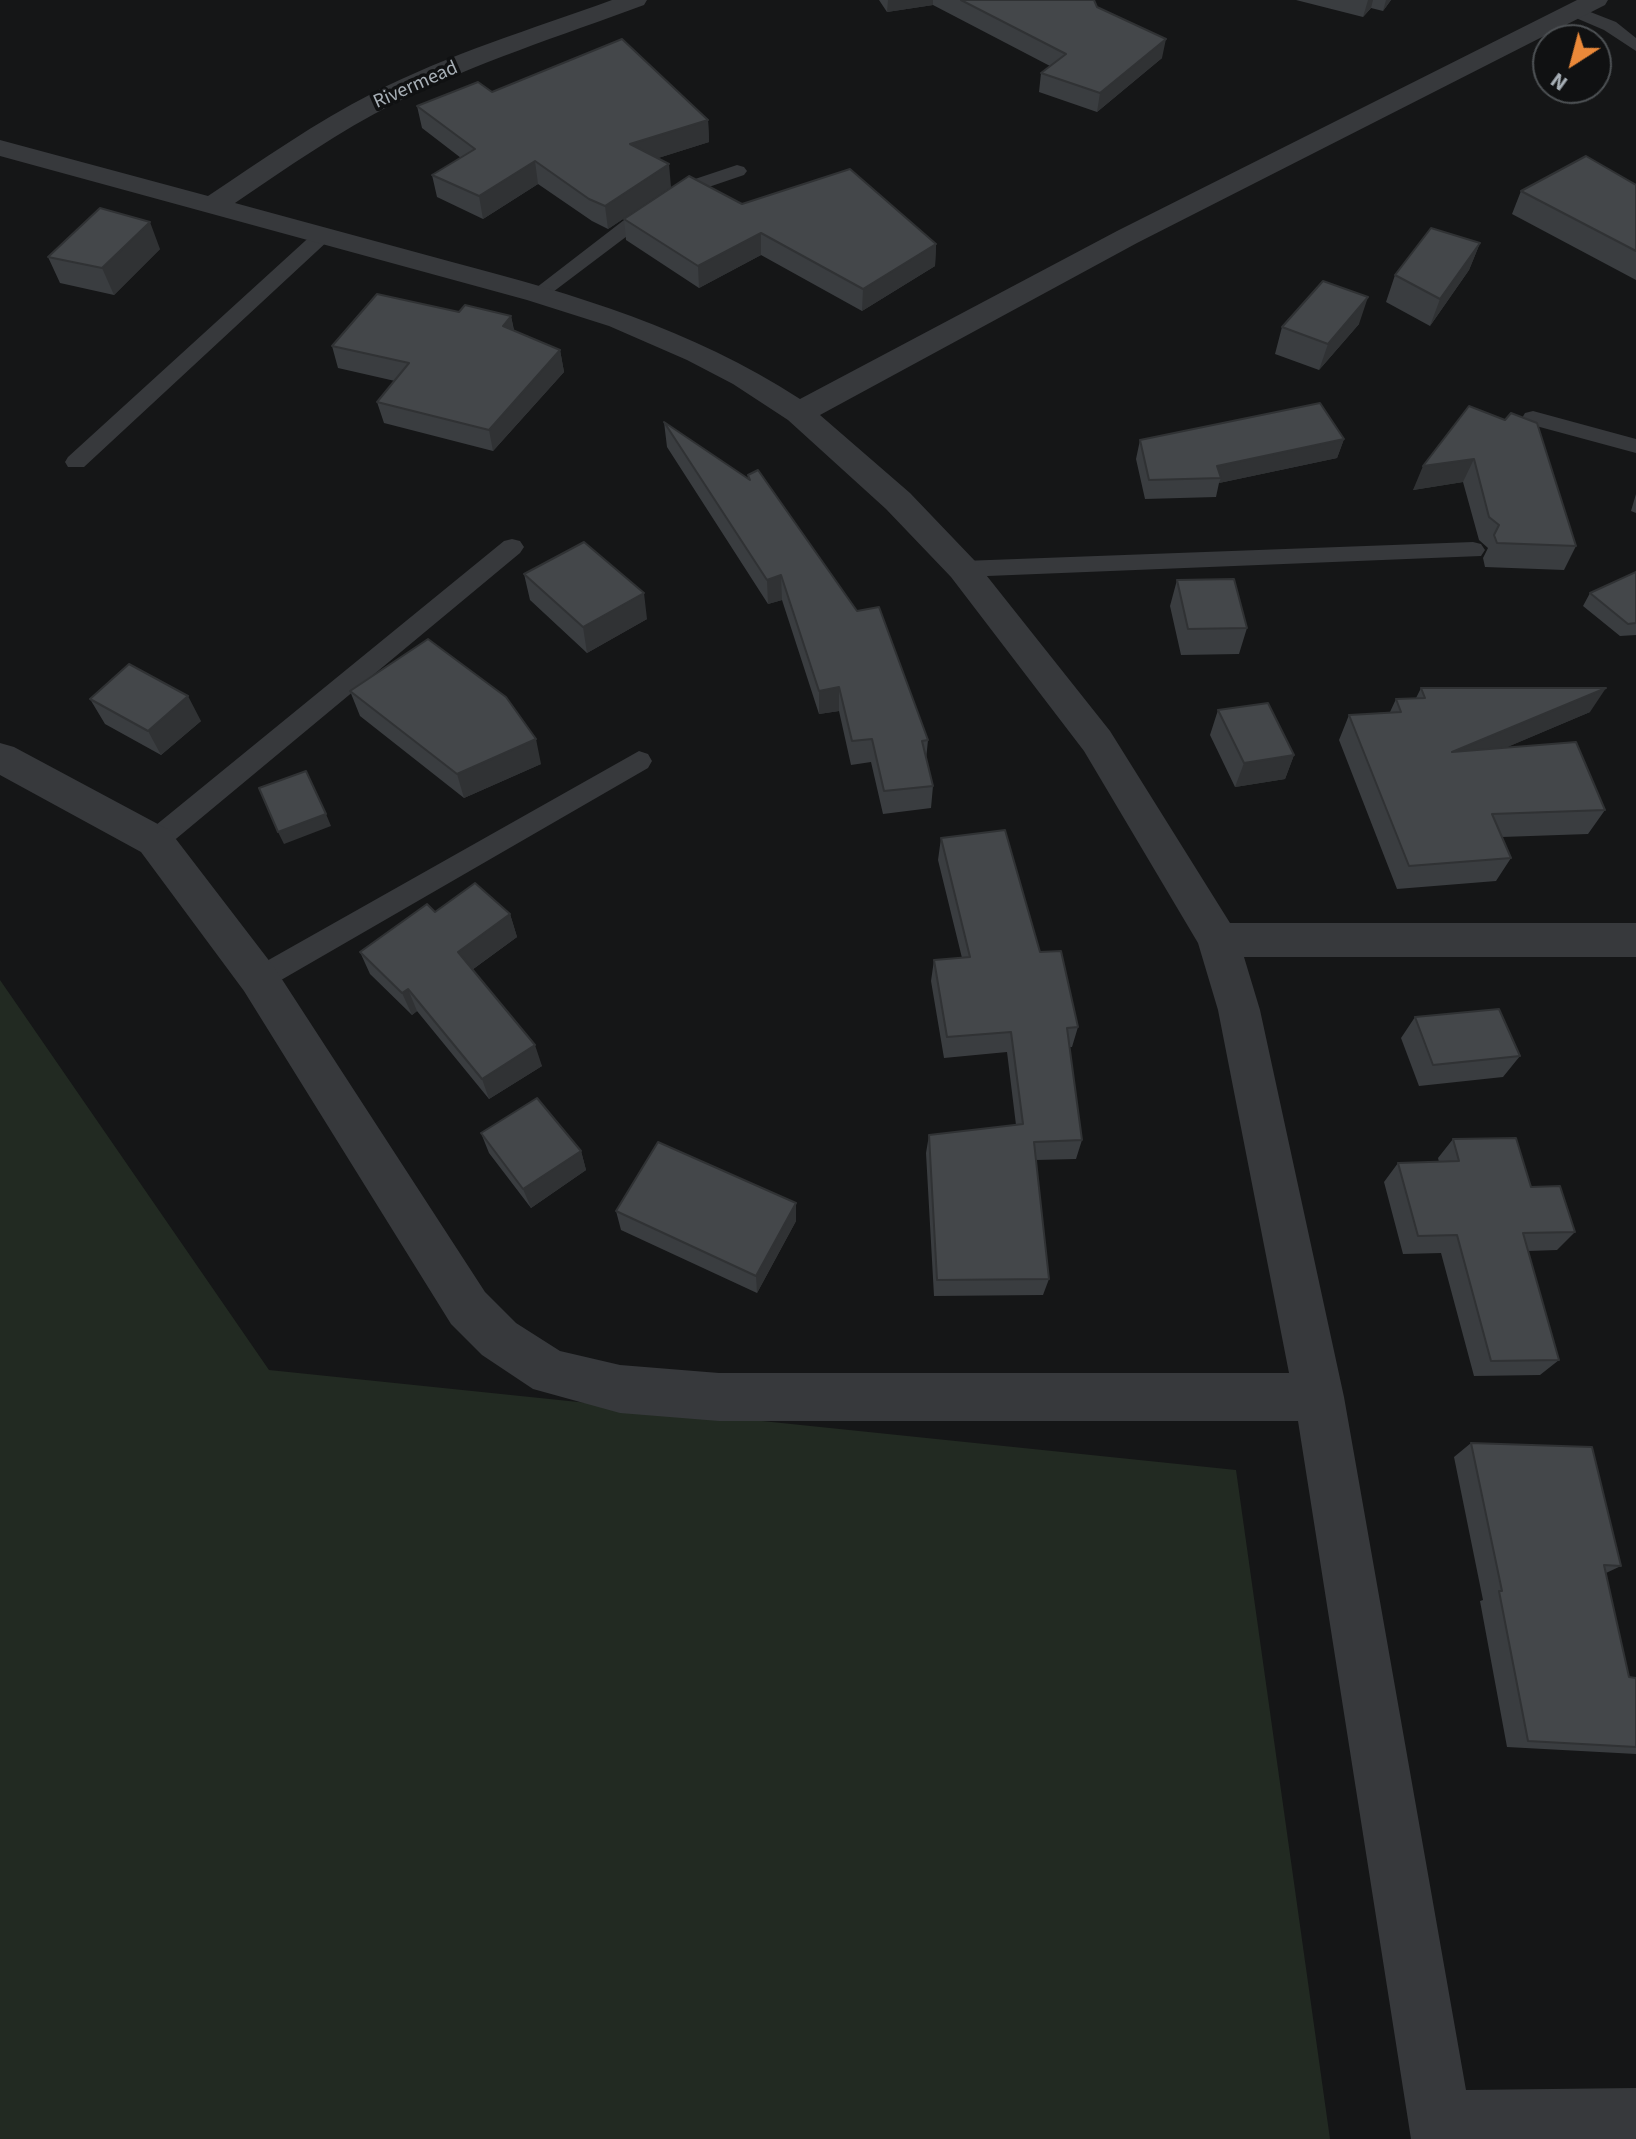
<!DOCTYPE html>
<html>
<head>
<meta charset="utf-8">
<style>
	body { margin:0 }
	#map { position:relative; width:1636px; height:2139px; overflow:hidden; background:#151617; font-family:"Source Sans 3",sans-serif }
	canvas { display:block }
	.north { position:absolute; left:1532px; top:24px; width:80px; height:80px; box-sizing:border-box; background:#101112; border:2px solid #4d5154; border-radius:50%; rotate:216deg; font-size:22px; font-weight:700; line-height:32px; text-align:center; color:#a8b0b7 }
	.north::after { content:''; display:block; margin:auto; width:28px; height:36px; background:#eb8939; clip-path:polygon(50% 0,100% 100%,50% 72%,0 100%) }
</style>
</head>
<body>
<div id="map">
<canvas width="1636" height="2139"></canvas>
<div class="north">N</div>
</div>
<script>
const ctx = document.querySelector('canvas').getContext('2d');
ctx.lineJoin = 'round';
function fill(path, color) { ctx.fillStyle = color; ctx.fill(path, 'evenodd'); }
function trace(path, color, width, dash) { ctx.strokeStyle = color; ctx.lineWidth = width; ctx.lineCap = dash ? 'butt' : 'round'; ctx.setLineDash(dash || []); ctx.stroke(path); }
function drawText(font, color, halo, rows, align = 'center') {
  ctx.font = font + ' "Source Sans 3",sans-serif'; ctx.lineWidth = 7; ctx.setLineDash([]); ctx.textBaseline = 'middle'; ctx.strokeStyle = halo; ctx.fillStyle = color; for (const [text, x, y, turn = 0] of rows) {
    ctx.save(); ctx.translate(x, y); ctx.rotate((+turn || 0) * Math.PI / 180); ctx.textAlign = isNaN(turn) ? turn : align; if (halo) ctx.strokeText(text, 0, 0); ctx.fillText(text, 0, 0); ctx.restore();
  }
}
const green = new Path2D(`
	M 0,980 L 269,1370 L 1236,1470 L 1330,2139 L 0,2139 Z`);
const lane = new Path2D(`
	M 1575,6 L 1616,22 L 1636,38 L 1636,51 L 1604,30 L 1569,15 L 1566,11 L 1569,7 Z
	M 737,165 L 744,167 L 747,171 L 744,175 L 697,191 L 651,218 L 545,298 L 538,300 L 528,294 L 637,210 L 683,183 Z
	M 323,229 L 330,231 L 333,235 L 330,239 L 84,467 L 68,467 L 65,462 L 68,457 L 316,231 Z
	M 1533,411 L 1636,439 L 1636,453 L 1525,423 L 1522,418 L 1525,413 Z
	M 512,539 L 520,541 L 524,547 L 520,553 L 165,848 L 155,852 L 145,848 L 141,841 L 145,834 L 504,541 Z
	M 1473,542 L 1481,544 L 1485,550 L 1481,556 L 963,577 L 955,575 L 951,569 L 955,563 L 963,561 Z
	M 639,751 L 648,754 L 652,761 L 648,768 L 269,987 L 259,991 L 249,987 L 245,979 L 249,971 Z`);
const street = new Path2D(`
	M 612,0 L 647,0 L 644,5 C 560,36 475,63 395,103 C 339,131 287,168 235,203 C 307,223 380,242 452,262 C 577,295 690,328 800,399 L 1117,231 L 1577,0 L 1608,0 L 1605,5 L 1137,243 L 820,415 L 910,493 L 975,561 L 1110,731 L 1230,923 L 1636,923 L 1636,957 L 1244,957 L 1260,1010 L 1344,1397 L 1466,2090 L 1636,2088 L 1636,2139 L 1411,2139 L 1298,1421 L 719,1421 L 620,1413 L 533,1389 L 482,1355 L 451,1324 L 244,991 L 141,852 L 0,775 L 0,743 L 14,747 L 169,830 L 274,967 L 485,1292 L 516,1323 L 560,1351 L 620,1365 L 719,1373 L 1289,1373 L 1218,1010 L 1198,943 L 1084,751 L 951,577 L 886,509 L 788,420 L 733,384 L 687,360 L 609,326 L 527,300 L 0,156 L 0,140 L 208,196 C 262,160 316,122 373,93 C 449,54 532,29 612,0 Z`);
const wall = new Path2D(`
	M 879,0 L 1094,0 L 1097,7 L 1162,58 L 1097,112 L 1039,92 L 1041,73 L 1050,66 L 933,5 L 887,12 Z
	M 1296,0 L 1391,0 L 1383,11 L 1371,8 L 1363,17 Z
	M 492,92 L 708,120 L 709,142 L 658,158 L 671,187 L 608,229 L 592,221 L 538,184 L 483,219 L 437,197 L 432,175 L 461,158 L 422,128 L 417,106 Z
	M 1636,185 L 1636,280 L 1512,214 L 1521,191 Z
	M 624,219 L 936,244 L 935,266 L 862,311 L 761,255 L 699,288 L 626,240 Z
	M 1480,243 L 1469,270 L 1430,326 L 1386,302 L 1395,275 Z
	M 160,249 L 114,295 L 60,283 L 48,257 Z
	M 459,312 L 511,316 L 514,330 L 560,350 L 564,372 L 493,451 L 384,423 L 377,402 L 395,381 L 338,368 L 332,346 Z
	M 1359,324 L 1319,370 L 1275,354 L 1282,327 Z
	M 1469,406 L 1576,546 L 1564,570 L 1485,567 L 1483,558 L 1488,548 L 1479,540 L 1463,482 L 1413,490 Z
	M 664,422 L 748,479 L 748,475 L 928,740 L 926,760 L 933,786 L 931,808 L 883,814 L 871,762 L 851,765 L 839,711 L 819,714 L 782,600 L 768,604 L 667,447 Z
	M 1344,439 L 1337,458 L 1219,483 L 1216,497 L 1145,499 L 1136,459 L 1140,440 Z
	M 1636,494 L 1636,513 L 1631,511 Z
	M 1636,572 L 1636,635 L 1620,636 L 1583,606 L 1590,593 Z
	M 524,574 L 647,619 L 587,653 L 530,600 Z
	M 1177,580 L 1247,628 L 1239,654 L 1181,655 L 1170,606 Z
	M 1421,688 L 1590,712 L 1507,747 L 1605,810 L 1588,834 L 1502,837 L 1511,858 L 1496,881 L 1397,889 L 1339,740 L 1349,715 L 1390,712 L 1396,699 L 1416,698 Z
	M 350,691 L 541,764 L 464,798 L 360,716 Z
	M 90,699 L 201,721 L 161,755 L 105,724 Z
	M 1218,710 L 1294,755 L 1285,779 L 1235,787 L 1210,735 Z
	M 941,838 L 1040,952 L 1078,1027 L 1072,1047 L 1069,1047 L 1082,1140 L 1076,1159 L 1036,1160 L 1049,1279 L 1043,1295 L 934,1296 L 926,1153 L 929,1135 L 1016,1125 L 1007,1052 L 944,1058 L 931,981 L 934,960 L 962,958 L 938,860 Z
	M 435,912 L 510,914 L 517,937 L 472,970 L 542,1066 L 489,1099 L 417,1011 L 412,1015 L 370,974 L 360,952 Z
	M 1415,1017 L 1520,1056 L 1503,1077 L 1419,1086 L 1401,1038 Z
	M 481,1133 L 581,1151 L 586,1170 L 531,1208 L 489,1153 Z
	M 1453,1139 L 1531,1187 L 1575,1232 L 1557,1250 L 1528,1251 L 1559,1360 L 1540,1375 L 1474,1376 L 1441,1253 L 1403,1254 L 1384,1182 L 1398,1163 L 1439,1162 L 1438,1158 Z
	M 796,1203 L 796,1221 L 757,1293 L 621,1230 L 616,1211 Z
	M 1471,1443 L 1621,1566 L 1606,1573 L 1629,1677 L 1636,1678 L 1636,1754 L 1507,1747 L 1480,1601 L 1483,1600 L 1454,1457 Z`);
const shadedWall = new Path2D(`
	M 888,0 L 933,0 L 933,5 L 887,12 Z
	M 1368,0 L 1373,0 L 1371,8 L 1363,17 Z
	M 1386,0 L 1391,0 L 1383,11 Z
	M 1166,39 L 1162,58 L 1097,112 L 1100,93 Z
	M 708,120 L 709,142 L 633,166 L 630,144 Z
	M 535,161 L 538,184 L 483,219 L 479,196 Z
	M 669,164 L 671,187 L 608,229 L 605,206 Z
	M 150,222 L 160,249 L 114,295 L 102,268 Z
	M 761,233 L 761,255 L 699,288 L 698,266 Z
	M 1480,243 L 1469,270 L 1430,326 L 1440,299 Z
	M 936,244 L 935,266 L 862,311 L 863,289 Z
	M 1368,297 L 1359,324 L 1319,370 L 1328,344 Z
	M 511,316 L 515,338 L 503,326 Z
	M 560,350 L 564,372 L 493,451 L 489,430 Z
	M 1344,439 L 1337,458 L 1219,483 L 1221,478 L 1217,466 Z
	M 1474,459 L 1463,482 L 1413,490 L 1423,466 Z
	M 781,575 L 782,600 L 768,604 L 767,580 Z
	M 644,593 L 647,619 L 587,653 L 583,627 Z
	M 839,687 L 839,711 L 819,714 L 819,691 Z
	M 1606,688 L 1590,712 L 1439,776 L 1452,752 Z
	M 188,696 L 201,721 L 161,755 L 148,731 Z
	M 536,739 L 541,764 L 464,798 L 457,774 Z
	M 1294,755 L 1285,779 L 1235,787 L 1244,763 Z
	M 326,814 L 331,826 L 284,844 L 278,832 Z
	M 510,914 L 517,937 L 466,974 L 458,952 Z
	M 408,989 L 417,1011 L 412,1015 L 402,993 Z
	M 535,1045 L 542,1066 L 489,1099 L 482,1079 Z
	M 581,1151 L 586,1170 L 531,1208 L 523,1189 Z
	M 796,1203 L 796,1221 L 757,1293 L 756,1276 Z`);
const building = new Path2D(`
	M 961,0 L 1094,0 L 1097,7 L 1166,39 L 1100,93 L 1041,73 L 1066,54 Z
	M 622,39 L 708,120 L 630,144 L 669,164 L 605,206 L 589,199 L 535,161 L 479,196 L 432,175 L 475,149 L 417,106 L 478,82 L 492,92 Z
	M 1586,156 L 1636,185 L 1636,251 L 1521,191 Z
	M 850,169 L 936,244 L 863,289 L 761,233 L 698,266 L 624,219 L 689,176 L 742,204 Z
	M 100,208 L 150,222 L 102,268 L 48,257 Z
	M 1431,228 L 1480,243 L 1440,299 L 1395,275 Z
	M 1323,281 L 1368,297 L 1328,344 L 1282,327 Z
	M 377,294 L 459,312 L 465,305 L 511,316 L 503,326 L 560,350 L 489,430 L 377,402 L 409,363 L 332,346 Z
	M 1320,403 L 1344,439 L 1217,466 L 1221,478 L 1149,480 L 1140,440 Z
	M 1469,406 L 1505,420 L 1511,413 L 1537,423 L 1576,546 L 1497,543 L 1494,535 L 1499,525 L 1489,517 L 1474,459 L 1423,466 Z
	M 664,422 L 750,480 L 748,475 L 758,470 L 857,611 L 879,607 L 928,740 L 922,741 L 933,786 L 884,791 L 872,739 L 852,741 L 839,687 L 819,691 L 781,575 L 767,580 Z
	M 584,542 L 644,593 L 583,627 L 524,574 Z
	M 1636,572 L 1636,623 L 1628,624 L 1590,593 Z
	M 1234,579 L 1247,628 L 1188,629 L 1177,580 Z
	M 428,639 L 506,697 L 536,739 L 457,774 L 350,691 Z
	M 129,664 L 188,696 L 148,731 L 90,699 Z
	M 1421,688 L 1606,688 L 1452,752 L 1576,742 L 1605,810 L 1492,814 L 1511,858 L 1409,866 L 1349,715 L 1401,712 L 1396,699 L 1425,698 Z
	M 1268,703 L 1294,755 L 1244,763 L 1218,710 Z
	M 306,771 L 326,814 L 278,832 L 259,788 Z
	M 1005,830 L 1040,952 L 1061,951 L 1078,1027 L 1067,1028 L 1082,1140 L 1034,1142 L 1049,1279 L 937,1280 L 929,1135 L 1023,1124 L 1011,1032 L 947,1037 L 934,960 L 970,957 L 941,838 Z
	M 475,883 L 510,914 L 458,952 L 535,1045 L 482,1079 L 408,989 L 402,993 L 360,952 L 427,904 L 435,912 Z
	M 1499,1009 L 1520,1056 L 1433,1065 L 1415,1017 Z
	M 537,1098 L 581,1151 L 523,1189 L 481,1133 Z
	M 1516,1138 L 1531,1187 L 1560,1186 L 1575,1232 L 1523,1233 L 1559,1360 L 1491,1361 L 1457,1235 L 1418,1236 L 1398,1163 L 1459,1161 L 1453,1139 Z
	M 658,1142 L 796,1203 L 756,1276 L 616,1211 Z
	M 1471,1443 L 1592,1447 L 1621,1566 L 1604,1565 L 1629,1677 L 1636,1678 L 1636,1747 L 1528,1741 L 1499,1591 L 1502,1591 Z`);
const farStreetnames = [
	["Rivermead",416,86,-24]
];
fill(green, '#222a22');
fill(lane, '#37393c');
fill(street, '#37393c');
fill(wall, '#3a3d40');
fill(shadedWall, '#303234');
fill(building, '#44474a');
trace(building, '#303234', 2);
drawText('20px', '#a8b0b7', '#101112', farStreetnames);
</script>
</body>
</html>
